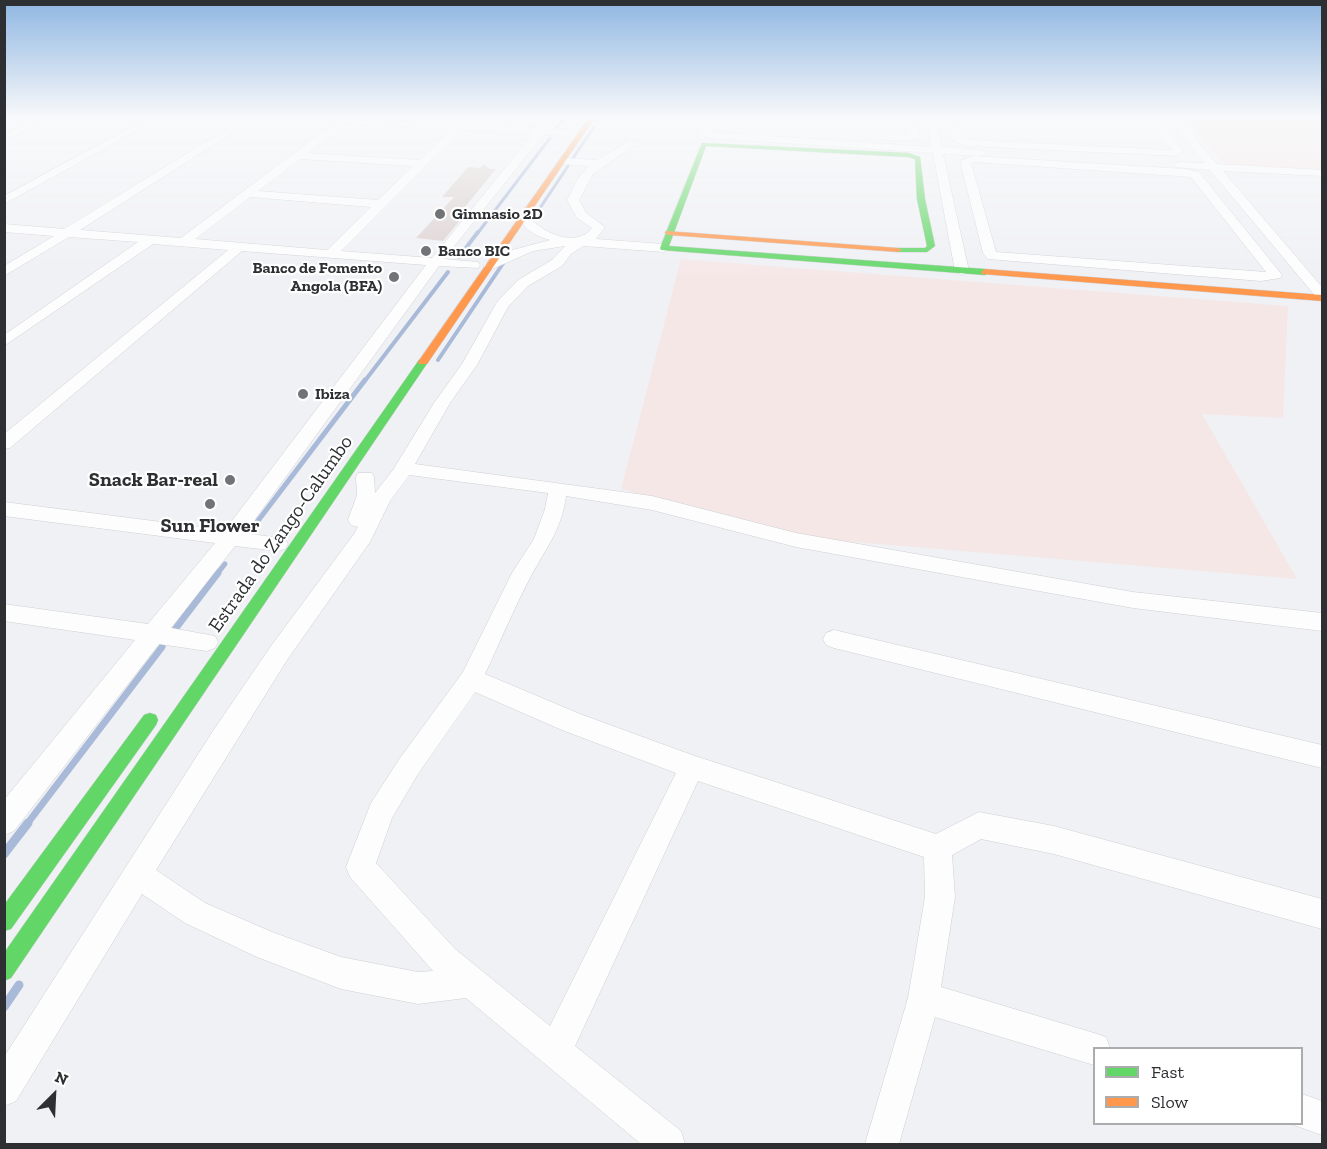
<!DOCTYPE html>
<html>
<head>
<meta charset="utf-8">
<style>
	body { margin:0 }
	#map { position:relative; width:1327px; height:1149px; overflow:hidden; background:#f0f1f5; font-family:"Zilla Slab",serif }
	canvas { display:block }
	.frame { position:absolute; inset:0; border:6px solid #2e2f32; pointer-events:none }
	.legend { position:absolute; left:1093px; top:1047px; width:210px; height:78px; box-sizing:border-box; background:#fff; border:2px solid #abacad; margin:0; padding:8px 10px; list-style:none; font-size:18px; color:#2e2f32 }
	.legend li { display:flex; align-items:center; gap:12px; height:30px }
	.legend b { width:30px; border:2px solid #abacad }
	.north { position:absolute; left:24px; top:1065px; width:60px; height:60px; -webkit-text-stroke:4px #fff; paint-order:stroke; rotate:24deg; font-size:16px; font-weight:700; line-height:24px; text-align:center; color:#2e2f32 }
	.north::after { content:''; display:block; margin:auto; width:21px; height:27px; background:#2e2f32; clip-path:polygon(50% 0,100% 100%,50% 72%,0 100%) }
</style>
</head>
<body>
<div id="map">
<canvas width="1327" height="1149"></canvas>
<div class="frame"></div>
<ul class="legend">
<li><b style="height:8px;background:#63d668"></b>Fast</li>
<li><b style="height:8px;background:#ff974d"></b>Slow</li>
</ul>
<div class="north">N</div>
</div>
<script>
const ctx = document.querySelector('canvas').getContext('2d');
ctx.lineJoin = 'round';
function fill(path, color) { ctx.fillStyle = color; ctx.fill(path, 'evenodd'); }
function trace(path, color, width, dash) { ctx.strokeStyle = color; ctx.lineWidth = width; ctx.lineCap = dash ? 'butt' : 'round'; ctx.setLineDash(dash || []); ctx.stroke(path); }
function drawText(font, color, halo, rows, align = 'center') {
  ctx.font = font + ' "Zilla Slab",serif'; ctx.lineWidth = 4.5; ctx.setLineDash([]); ctx.textBaseline = 'middle'; ctx.strokeStyle = halo; ctx.fillStyle = color; for (const [text, x, y, turn = 0] of rows) {
    ctx.save(); ctx.translate(x, y); ctx.rotate((+turn || 0) * Math.PI / 180); ctx.textAlign = isNaN(turn) ? turn : align; if (halo) ctx.strokeText(text, 0, 0); ctx.fillText(text, 0, 0); ctx.restore();
  }
}
const industrial = new Path2D(`
	M 1322,119 L 1322,170 L 1225,164 L 1183,119 Z
	M 681,259 L 1288,306 L 1283,418 L 1202,414 L 1297,579 L 806,538 L 621,489 Z`);
const streamFar4 = new Path2D(`
	M 598,122 L 599,119
	M 556,129 L 563,119
	M 573,158 L 594,127
	M 532,220 L 568,166
	M 477,234 L 550,138`);
const streamFar3 = new Path2D(`
	M 459,257 L 478,232
	M 438,360 L 506,259
	M 364,382 L 448,272`);
const streamFar2 = new Path2D(`
	M 251,530 L 365,380
	M 217,574 L 225,564`);
const streamFar1 = new Path2D(`
	M 176,628 L 218,573
	M 27,824 L 162,647`);
const stream = new Path2D(`
	M 4,854 L 28,823
	M 4,1007 L 19,985`);
const building = new Path2D(`
	M 484,164 L 490,169 L 496,169 L 461,212 L 467,212 L 443,241 L 416,238 L 454,197 L 442,197 L 468,167 L 480,168 Z`);
const street = new Path2D(`
	M 39,119 L 52,119 L 4,141 L 4,134 Z
	M 146,119 L 158,119 L 4,204 L 4,196 Z
	M 243,119 L 254,119 L 80,230 L 181,238 L 334,123 L 308,119 L 374,119 L 456,124 L 466,119 L 469,122 L 467,125 L 537,128 L 545,119 L 554,119 L 547,129 L 567,130 L 572,133 L 567,136 L 543,135 L 444,259 L 478,262 L 480,265 L 478,268 L 439,266 L 245,533 L 285,539 L 288,544 L 285,549 L 278,551 L 235,546 L 171,628 L 215,636 L 218,642 L 215,648 L 207,651 L 159,644 L 14,831 L 4,835 L 4,800 L 135,640 L 4,621 L 4,604 L 148,624 L 215,543 L 4,516 L 4,502 L 225,530 L 426,265 L 242,251 L 10,448 L 4,449 L 4,434 L 228,250 L 153,244 L 4,346 L 4,335 L 138,242 L 69,237 L 4,276 L 4,266 L 54,236 L 4,232 L 4,224 L 64,229 ZM 346,124 L 451,130 L 420,160 L 307,153 ZM 461,130 L 533,134 L 432,258 L 341,251 ZM 300,159 L 413,166 L 378,200 L 258,191 ZM 250,197 L 371,207 L 327,250 L 195,239 Z
	M 706,119 L 715,119 L 709,131 L 711,132 L 932,147 L 926,119 L 936,119 L 942,147 L 981,150 L 986,153 L 981,156 L 943,154 L 969,271 L 962,275 L 955,271 L 933,153 L 709,138 L 698,132 Z
	M 905,119 L 915,119 L 920,135 L 917,140 L 884,140 L 883,138 L 888,135 L 910,135 Z
	M 947,119 L 957,119 L 962,137 L 969,140 L 1172,150 L 1149,119 L 1158,119 L 1183,151 L 1176,156 L 968,146 L 953,141 Z
	M 1169,119 L 1179,119 L 1217,164 L 1322,170 L 1322,176 L 1223,171 L 1322,287 L 1322,299 L 1317,298 L 1210,170 L 1175,167 L 1175,163 L 1179,162 L 1205,163 Z
	M 629,141 L 638,143 L 593,174 L 579,200 L 586,213 L 605,227 L 596,239 L 664,244 L 670,248 L 664,252 L 583,246 L 571,254 L 562,266 L 528,286 L 508,307 L 477,365 L 450,403 L 415,464 L 652,496 L 796,533 L 1133,592 L 1322,613 L 1322,631 L 1133,608 L 796,547 L 652,510 L 566,496 C 562,529 546,548 531,576 C 514,608 500,642 485,674 L 580,714 L 692,755 L 936,834 L 979,812 L 1054,826 L 1322,899 L 1322,929 L 1054,854 L 981,839 L 952,855 L 955,897 L 941,987 L 1094,1033 L 1106,1037 L 1110,1048 L 1094,1048 L 1094,1065 L 935,1017 L 899,1144 L 865,1144 L 908,998 L 925,897 L 924,857 L 698,781 L 575,1046 L 681,1131 L 685,1144 L 641,1144 L 466,998 L 418,1004 L 341,989 L 257,957 L 185,923 L 142,894 L 16,1101 L 4,1106 L 4,1057 L 213,731 L 271,646 L 354,534 L 358,527 L 351,525 L 348,520 L 357,495 L 356,477 L 358,473 L 372,473 L 374,477 L 375,493 L 393,470 L 434,403 L 462,364 L 497,302 L 518,280 L 552,260 L 565,246 L 533,251 L 490,270 L 483,266 L 505,252 L 550,240 C 537,236 530,233 521,222 L 524,208 L 532,208 L 533,221 C 547,235 578,247 592,228 L 577,218 L 567,200 L 577,180 L 589,166 L 563,164 L 558,161 L 563,158 L 597,160 ZM 409,475 L 548,493 L 545,509 L 534,539 L 512,573 L 463,672 L 400,758 L 371,803 L 346,867 L 350,877 L 433,971 L 418,972 L 341,957 L 272,932 L 205,903 L 156,870 L 287,660 L 370,542 L 390,501 ZM 475,692 L 562,730 L 676,773 L 550,1026 L 455,949 L 376,863 L 392,818 L 418,774 Z
	M 974,156 L 1185,169 L 1199,172 L 1282,275 L 1280,278 L 1261,281 L 988,259 L 983,253 L 960,161 ZM 974,162 L 1191,177 L 1266,272 L 996,252 L 971,163 Z
	M 834,630 L 1322,745 L 1322,768 L 834,648 L 826,645 L 823,639 L 826,633 Z
	M 1302,1094 L 1322,1101 L 1322,1135 L 1291,1124 L 1302,1124 Z`);
const fast = new Path2D(`
	M 702,143 L 909,153 L 920,157 L 925,199 L 935,246 L 927,252 L 898,252 L 894,250 L 898,248 L 925,248 L 927,246 L 917,199 L 915,159 L 908,157 L 706,146 L 669,246 L 985,269 L 989,272 L 985,275 L 661,250 L 660,248 Z
	M 423,359 L 428,362 L 11,978 L 4,981 L 4,953 L 419,360 Z
	M 150,713 L 156,715 L 158,720 L 156,725 L 11,929 L 4,931 L 4,905 L 144,715 Z`);
const slow = new Path2D(`
	M 588,119 L 594,119 L 427,364 L 419,364 L 418,362 Z
	M 666,231 L 898,248 L 902,250 L 898,252 L 669,235 L 665,233 Z
	M 985,269 L 1322,295 L 1322,301 L 982,274 L 981,272 Z`);
const markers = [
	[440,214,6,"#727376"],
	[426,251,6,"#727376"],
	[394,277,6,"#727376"],
	[303,394,6,"#727376"],
	[230,480,6,"#727376"],
	[210,504,6,"#727376"]
];
const farPoinames = [
	["Gimnasio 2D",452,214],
	["Banco BIC",438,251],
	["Banco de Fomento",382,268,"right"],
	["Angola (BFA)",382,286,"right"],
	["Ibiza",315,394]
];
const poiNames = [
	["Snack Bar-real",218,480],
	["Sun Flower",210,526,"center"]
];
const streetNames = [
	["Estrada do Zango-Calumbo",281,534,-55]
];
fill(industrial, '#f6e7e7');
trace(streamFar4, '#a9bad9', 3);
trace(streamFar3, '#a9bad9', 4);
trace(streamFar2, '#a9bad9', 5);
trace(streamFar1, '#a9bad9', 7);
trace(stream, '#a9bad9', 9);
fill(building, '#ddd2d1');
trace(street, '#cecfd2', 1);
trace(fast, '#cecfd2', 1);
trace(slow, '#cecfd2', 1);
fill(street, '#fdfdfe');
fill(fast, '#63d668');
fill(slow, '#ff974d');
const sky = ctx.createLinearGradient(0, 0, 0, 280);
sky.addColorStop(0, '#8fb6e2');
sky.addColorStop(0.42, '#f8f9fa');
sky.addColorStop(1, '#f8f9fa00');
ctx.fillStyle = sky;
ctx.fillRect(0, 0, 1327, 280);
for (const [x, y, r, color] of markers) { const dot = new Path2D(); dot.arc(x, y, r, 0, 2 * Math.PI); ctx.fillStyle = color; ctx.fill(dot); trace(dot, '#fff', 2); }
drawText('bold 16px', '#2e2f32', '#fff', farPoinames, 'left');
drawText('bold 20px', '#2e2f32', '#fff', poiNames, 'right');
drawText('20px', '#2e2f32', '#fff', streetNames);
</script>
</body>
</html>
